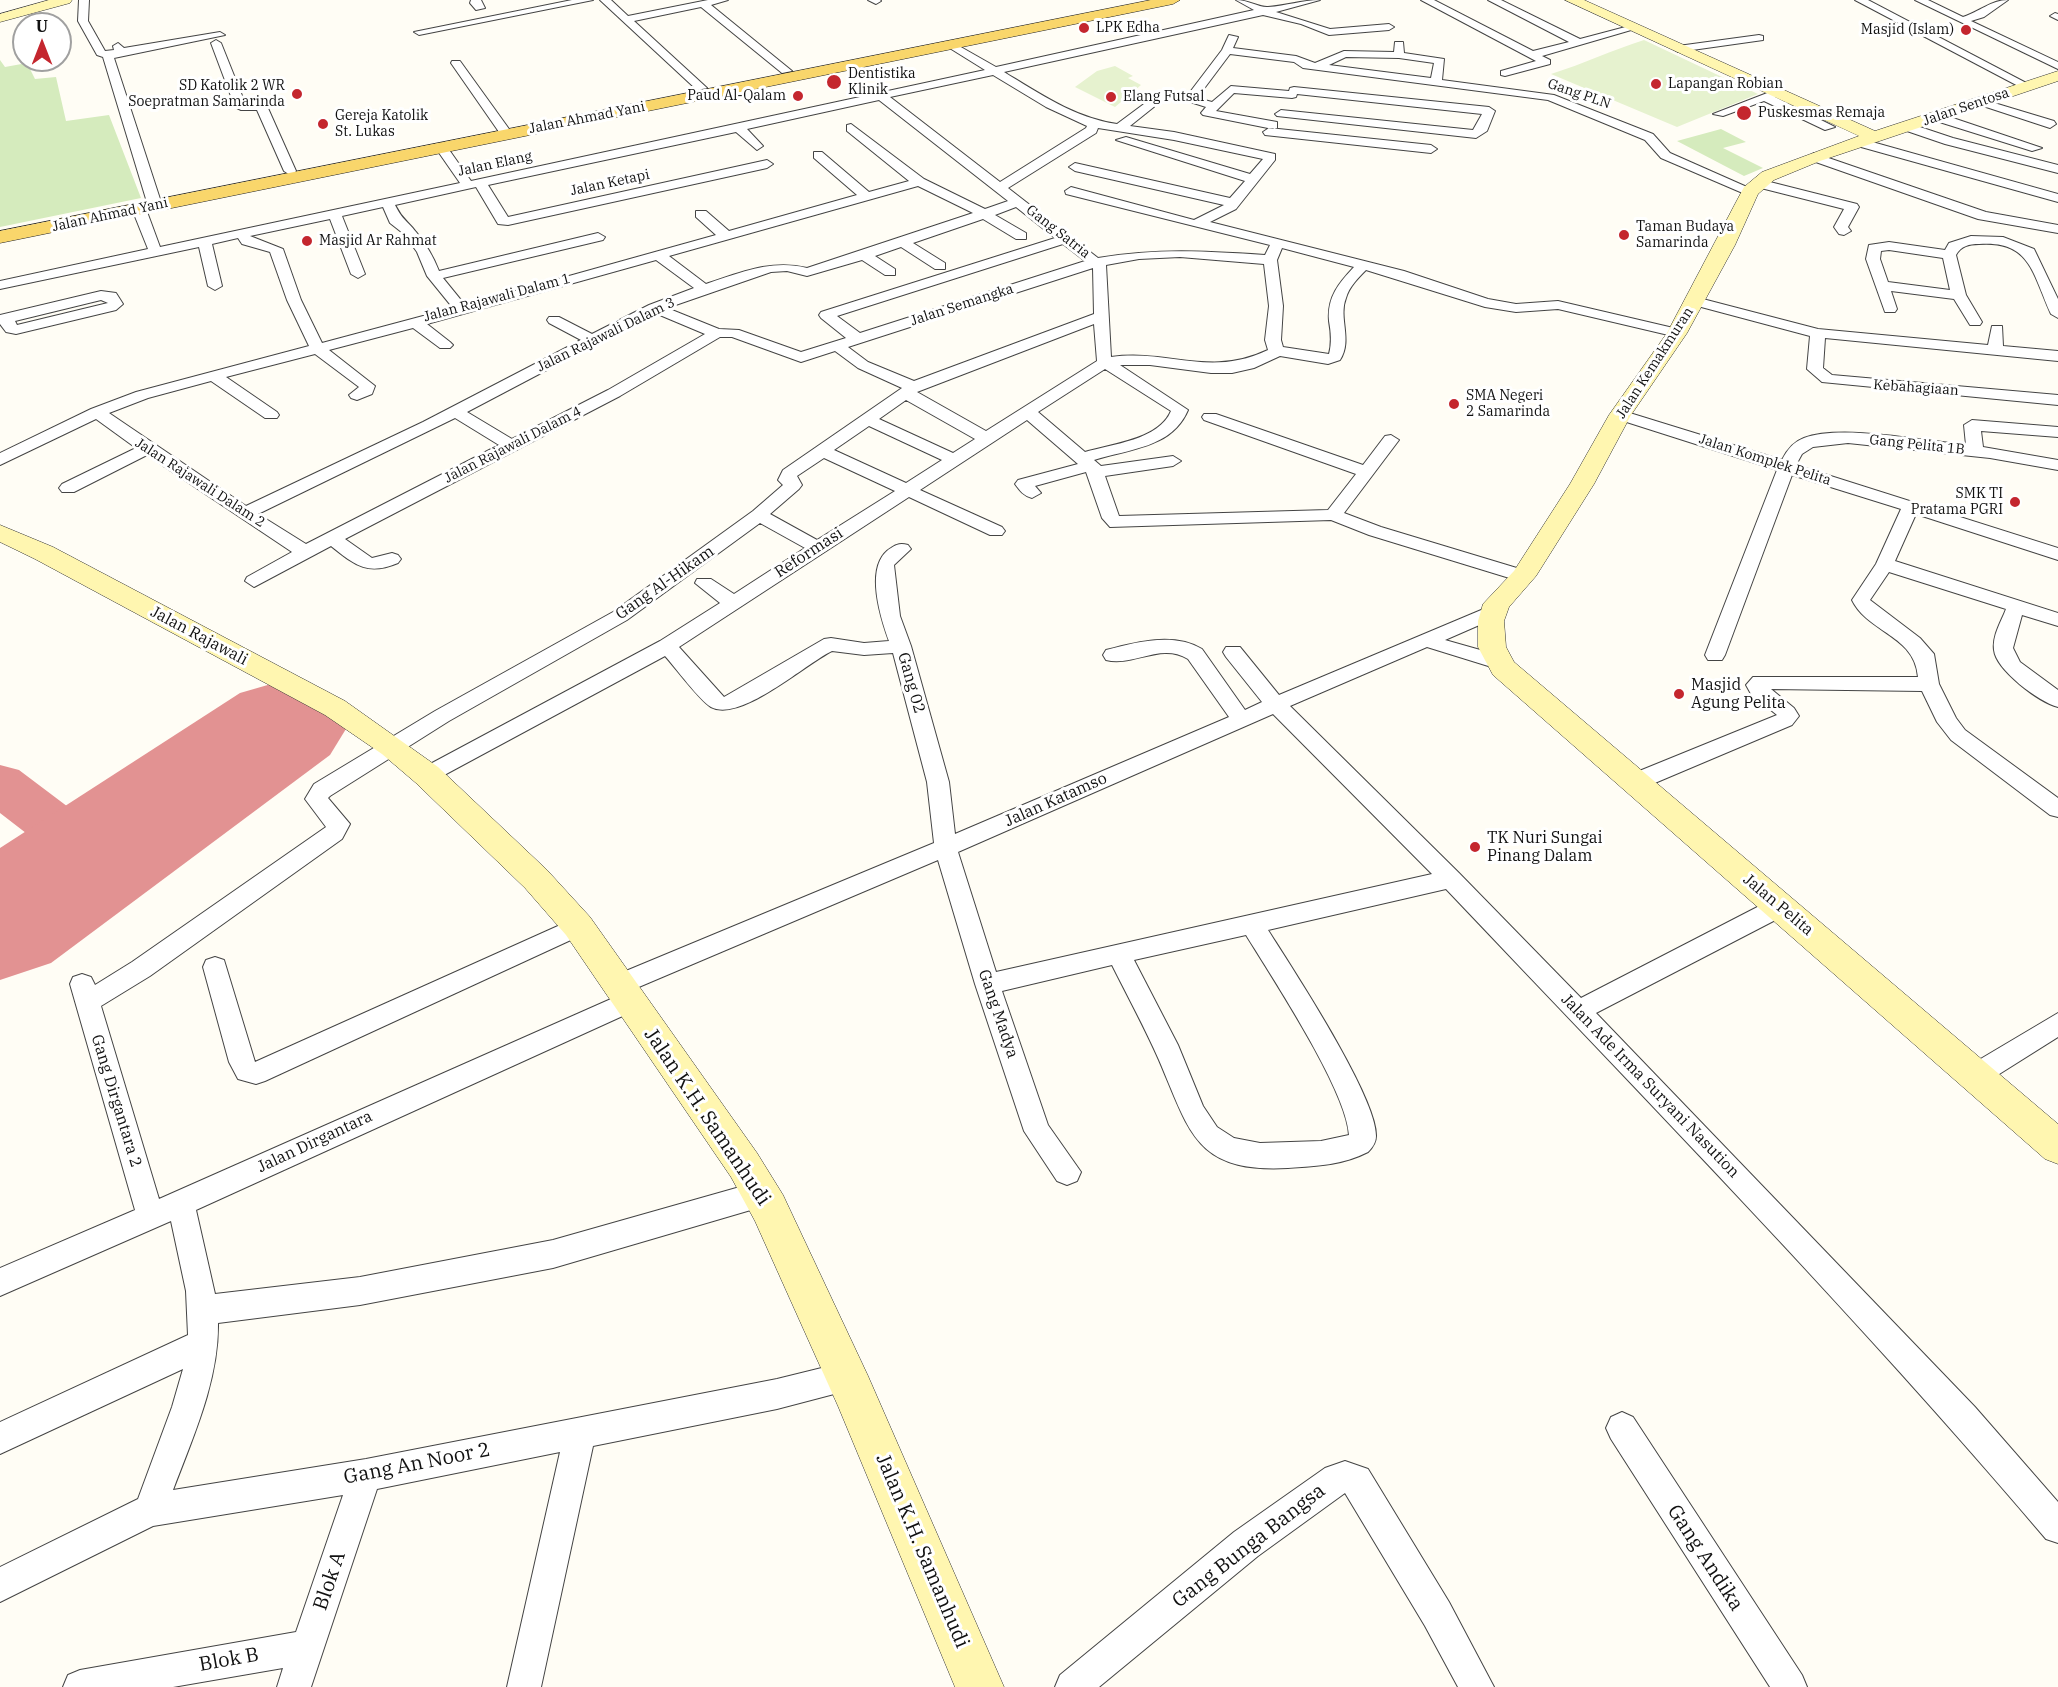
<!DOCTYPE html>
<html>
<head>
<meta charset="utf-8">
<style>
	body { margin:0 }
	#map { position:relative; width:2058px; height:1687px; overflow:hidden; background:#fffdf5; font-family:"IBM Plex Serif",serif }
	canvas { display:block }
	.north { position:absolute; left:12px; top:12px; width:60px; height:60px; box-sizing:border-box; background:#fff; border:2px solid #a0a0a0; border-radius:50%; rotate:0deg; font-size:16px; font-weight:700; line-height:24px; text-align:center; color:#111 }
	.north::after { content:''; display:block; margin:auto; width:21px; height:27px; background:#c4262e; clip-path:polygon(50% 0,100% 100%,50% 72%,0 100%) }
</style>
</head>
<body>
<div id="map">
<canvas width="2058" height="1687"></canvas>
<div class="north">U</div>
</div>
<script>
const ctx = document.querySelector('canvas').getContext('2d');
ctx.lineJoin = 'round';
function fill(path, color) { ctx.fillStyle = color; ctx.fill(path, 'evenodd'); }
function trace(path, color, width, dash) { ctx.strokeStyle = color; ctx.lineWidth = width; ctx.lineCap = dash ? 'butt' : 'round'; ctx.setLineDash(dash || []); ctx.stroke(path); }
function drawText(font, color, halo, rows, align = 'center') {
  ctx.font = font + ' "IBM Plex Serif",serif'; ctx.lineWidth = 6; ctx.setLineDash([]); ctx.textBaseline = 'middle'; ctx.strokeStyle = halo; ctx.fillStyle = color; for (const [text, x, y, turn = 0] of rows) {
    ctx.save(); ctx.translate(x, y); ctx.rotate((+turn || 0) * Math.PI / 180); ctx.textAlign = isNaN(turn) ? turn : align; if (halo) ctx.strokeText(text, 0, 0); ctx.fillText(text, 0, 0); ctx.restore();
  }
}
const green = new Path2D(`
	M 0,60 L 5,67 L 27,63 L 35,79 L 56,77 L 66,121 L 109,115 L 141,198 L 0,227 Z
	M 1721,129 L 1746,142 L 1723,148 L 1763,168 L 1744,176 L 1677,141 Z`);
const pitch = new Path2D(`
	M 1644,40 L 1758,94 L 1677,127 L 1551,74 C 1583,64 1612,50 1644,40 Z
	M 1115,66 L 1133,76 L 1128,78 L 1141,85 L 1115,107 L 1075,87 L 1097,71 Z`);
const taxiway = new Path2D(`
	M 0,765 L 19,770 L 88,822 L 98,823 L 129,814 L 149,820 L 157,835 L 149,850 L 101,864 L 85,893 L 65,900 L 45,893 L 37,878 L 46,861 L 48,850 L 0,813 Z`);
const runway = new Path2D(`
	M 285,680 L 330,693 L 349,724 L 330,755 L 51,963 L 0,980 L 0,848 L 240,693 Z`);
const street = new Path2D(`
	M 79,0 L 89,0 L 88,21 L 105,51 L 114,50 L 113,46 L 118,43 L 124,48 L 220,32 L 225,35 L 114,58 L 160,199 L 158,202 L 153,203 L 146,199 L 103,57 L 97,55 L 78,21 Z
	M 471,0 L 481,0 L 485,8 L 476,10 L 470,3 Z
	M 572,0 L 593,0 L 419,35 L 414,32 Z
	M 600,0 L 611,0 L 628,16 L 708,0 L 728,0 L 711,5 L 792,71 L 782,73 L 701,7 L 634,21 L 707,88 L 697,90 Z
	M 868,0 L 880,0 L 881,1 L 876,4 Z
	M 1236,0 C 1248,0 1260,8 1268,7 C 1286,6 1302,0 1320,0 L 1276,12 L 1330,29 L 1389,24 L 1394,27 L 1389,30 L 1329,35 L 1301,24 L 1263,15 L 1004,72 C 1040,94 1075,118 1117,124 L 1152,98 L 1160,98 L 1160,102 L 1130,126 L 1174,132 L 1275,154 L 1275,160 L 1236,209 L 1210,222 L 1404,271 L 1488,299 L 1516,304 L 1558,301 L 1682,330 L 1684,333 L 1677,337 L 1558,309 L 1516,312 L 1485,307 L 1366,270 C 1358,278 1349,287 1346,298 C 1338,318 1353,340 1340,360 L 1328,364 L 1280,356 L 1254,368 L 1232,373 L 1211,373 L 1150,365 L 1120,365 L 1188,410 C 1172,448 1129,449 1094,460 L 1101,466 L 1173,456 L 1181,461 L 1173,466 L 1105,476 L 1119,516 L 1328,510 L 1356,474 L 1204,420 L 1202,417 L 1204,414 L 1216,414 L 1363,465 L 1385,436 L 1391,435 L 1399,440 L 1344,513 L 1381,527 L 1530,572 L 1532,576 L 1530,580 L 1516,580 L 1369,535 L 1331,520 L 1110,527 L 1102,518 L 1086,472 L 1035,486 L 1041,493 L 1032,498 C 1024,496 1020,491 1015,484 L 1018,480 L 1078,464 L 1027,420 L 920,490 L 1002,527 L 1005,531 L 1002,535 L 990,535 L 909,497 L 679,647 L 724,697 L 824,639 L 831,638 L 864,643 L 889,641 C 880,616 864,564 891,548 C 897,544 901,543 908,545 L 911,549 L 894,565 L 900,616 L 911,646 L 949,782 L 955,834 L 1229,717 L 1188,659 C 1161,642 1133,667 1106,660 L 1103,655 L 1106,650 C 1136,642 1174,632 1202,649 L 1245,710 L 1262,702 L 1226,657 L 1223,652 L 1226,647 L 1240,647 L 1279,695 L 1486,608 L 1500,608 L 1503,612 L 1500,616 L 1445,640 L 1505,657 L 1508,662 L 1505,667 L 1498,669 L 1427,647 L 1290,706 L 1459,873 L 1581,998 L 1771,900 L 1779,898 L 1787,900 L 1791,907 L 1787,914 L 1596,1013 L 1975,1407 L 2058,1502 L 2058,1543 L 2046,1539 C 1855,1314 1649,1103 1446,889 L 1268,930 C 1292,968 1377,1097 1376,1136 C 1376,1143 1372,1148 1368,1152 C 1343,1165 1316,1166 1288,1168 C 1195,1173 1190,1132 1159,1060 C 1145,1028 1128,997 1112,965 L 1002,991 L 1048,1125 L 1081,1172 L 1077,1181 L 1067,1185 L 1057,1181 L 1024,1131 L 975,984 L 938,860 L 627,992 L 618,995 L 609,992 L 606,985 L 609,978 L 934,843 L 927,782 L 893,653 L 864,655 L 832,651 C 805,664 740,723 711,707 C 700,701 675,667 665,656 L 435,780 L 427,783 L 419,780 L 416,775 L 419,770 L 660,641 L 720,603 L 695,583 L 697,579 L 711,579 L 734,594 L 805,548 L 760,523 L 627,620 L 449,721 L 330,796 L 328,798 L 350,824 L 342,839 L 150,976 L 101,1006 L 159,1199 L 620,995 L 629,992 L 638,995 L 641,1002 L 638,1009 L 196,1210 L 215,1294 L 360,1277 L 553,1240 L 761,1181 L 771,1185 L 775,1194 L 771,1203 L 761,1207 L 553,1268 L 360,1305 L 218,1323 C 219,1380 193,1437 173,1490 L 366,1459 L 777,1379 L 846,1362 L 857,1366 L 861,1377 L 857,1388 L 777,1409 L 593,1446 L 541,1687 L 507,1687 L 560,1452 L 377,1489 L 311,1687 L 277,1687 L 283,1668 L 173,1687 L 63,1687 L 68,1675 L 80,1670 L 296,1632 L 343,1495 L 153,1526 L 0,1602 L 0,1567 L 138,1499 L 172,1407 L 183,1369 L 0,1454 L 0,1422 L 188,1335 L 186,1291 L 171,1221 L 0,1296 L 0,1268 L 135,1210 L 70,984 L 73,977 L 82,974 L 91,977 L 95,985 L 132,962 L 326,827 L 305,799 L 314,784 L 435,711 L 613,612 L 753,511 L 783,485 L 778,480 L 783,470 L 902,388 L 858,368 L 835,351 L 801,362 L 732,337 L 720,337 L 620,396 L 345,539 L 372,558 L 392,553 L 398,555 L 401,559 L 398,563 C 367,576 355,565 331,546 L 254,587 L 245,581 L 247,577 L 292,552 L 147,455 L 74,492 L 62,492 L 59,488 L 62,484 L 136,448 L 96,419 L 0,465 L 0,453 L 91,409 L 136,392 L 309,346 L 287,300 L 270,252 L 242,244 L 238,238 L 212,244 L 222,286 L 215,290 L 208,286 L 199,247 L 0,289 L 0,281 L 148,249 L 132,209 L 139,205 L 146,209 L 160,247 L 460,183 L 435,147 L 441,143 L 445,144 L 471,181 L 985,70 L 948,47 L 947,45 L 952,42 L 996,67 L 1254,10 ZM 993,75 L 1046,107 L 1087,126 L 1086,128 L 1000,182 L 890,97 ZM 879,100 L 1008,201 L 985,209 L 924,179 L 851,124 L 847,125 L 847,131 L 909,181 L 869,192 L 822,152 L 814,152 L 814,158 L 857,195 L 729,231 L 706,211 L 696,211 L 696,217 L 716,235 L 465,305 L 443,278 L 603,240 L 605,237 L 598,233 L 439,271 C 433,256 426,244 416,232 C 407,220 403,221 395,205 L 476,187 L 498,224 L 508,225 L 767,168 L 773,164 L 767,160 L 508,217 L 488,185 L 736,132 L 757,150 L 763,146 L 747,129 ZM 1098,128 L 1174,140 L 1263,159 L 1250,174 L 1126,137 L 1116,140 L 1245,181 L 1230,198 L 1075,163 L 1069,167 L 1075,171 L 1224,205 L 1194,220 L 1071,187 L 1065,191 L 1066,194 L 1270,245 L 1265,255 C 1205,251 1158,248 1098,258 L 1008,188 L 1096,133 ZM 918,186 L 973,213 L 807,268 C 771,259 740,273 706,284 L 669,256 ZM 383,207 L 390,223 L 404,234 L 417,252 L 427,276 L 453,308 L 322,343 L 301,300 L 283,249 L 250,236 L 330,219 L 351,274 L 358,278 L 365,274 L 342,216 ZM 1016,207 L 1055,238 L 821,312 L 819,315 L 821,318 L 846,338 L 801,352 L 739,330 L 719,329 L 667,308 L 771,272 L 787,271 L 807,276 L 862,260 L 885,275 L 895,275 L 895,269 L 875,256 L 901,247 L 935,269 L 945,269 L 945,263 L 913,243 L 983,219 L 1016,239 L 1026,239 L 1026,233 L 995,215 ZM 1063,244 L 1085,261 L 860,333 L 837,316 ZM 1282,248 L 1354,267 C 1339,283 1327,297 1329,321 C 1331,332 1332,343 1329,354 L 1283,347 L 1281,340 L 1283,306 L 1277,260 ZM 1180,257 L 1264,264 L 1269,306 L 1265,340 L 1268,350 C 1209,378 1170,349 1111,357 L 1106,265 L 1139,259 ZM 656,260 L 694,288 L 649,305 L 592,334 L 559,317 L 549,317 L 547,320 L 549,323 L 581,340 L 423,422 L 246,506 L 109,413 L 148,398 L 211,381 L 265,418 L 277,418 L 279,415 L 277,412 L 226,377 L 315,354 L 359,387 L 349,395 L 351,398 L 357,400 L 372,394 L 375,386 L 329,350 L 413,328 L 440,348 L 450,348 L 453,345 L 450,342 L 427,324 ZM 1093,268 L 1094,314 L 914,381 L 868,362 L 848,347 ZM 655,313 L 705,334 L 608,390 L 512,439 L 467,412 ZM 1094,324 L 1097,361 L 986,431 L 917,392 ZM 1105,369 L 1171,411 C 1159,440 1112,444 1085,452 L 1038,412 ZM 906,400 L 975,439 L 953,453 L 879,419 ZM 455,418 L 499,445 L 306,544 L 258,514 ZM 869,426 L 942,460 L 906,483 L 834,450 ZM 824,458 L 895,491 L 817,540 L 770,514 L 799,489 L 802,485 L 797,476 ZM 1273,714 L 1432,874 L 996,972 L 958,852 ZM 1246,935 C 1272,977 1347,1091 1349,1135 L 1321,1141 L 1260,1143 L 1234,1138 L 1217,1127 L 1203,1106 L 1178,1045 L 1134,960 Z
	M 1421,0 L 1434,0 L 1533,51 L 1569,42 L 1488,0 L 1501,0 L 1580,39 L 1633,25 L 1638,28 L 1542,56 L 1550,60 L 1550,64 L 1505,76 L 1501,75 L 1501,71 L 1536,61 Z
	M 1855,0 L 1868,0 L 2032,86 L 2022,88 Z
	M 1915,0 L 1928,0 L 1963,17 C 1979,12 1991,0 2008,0 L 1984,17 L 1971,21 L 2058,62 L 2058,69 Z
	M 2055,13 L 2058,14 L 2058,20 L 2050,16 Z
	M 1229,35 L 1238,37 L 1233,48 L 1296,56 L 1315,63 L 1344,51 L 1394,52 L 1395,42 L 1403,42 L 1404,53 L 1444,59 L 1442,80 L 1554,95 L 1653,134 L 1670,153 L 1756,191 L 1750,195 L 1745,194 L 1661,158 L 1645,140 L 1548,100 L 1303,68 L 1294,62 L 1230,54 L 1197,98 L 1212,102 L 1231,86 L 1289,91 L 1290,88 L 1294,87 L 1489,107 L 1495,111 L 1487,131 L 1476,138 L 1277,116 L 1275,114 L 1281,110 L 1473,130 L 1482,114 L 1297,94 L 1296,97 L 1292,98 L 1234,93 L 1216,111 L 1277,122 L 1277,128 L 1273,129 L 1203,115 L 1201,113 L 1206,107 L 1184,100 L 1222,50 ZM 1346,57 L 1399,58 L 1434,63 L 1431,78 L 1329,65 Z
	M 1759,35 L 1763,36 L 1763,40 L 1678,52 L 1673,49 L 1678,46 Z
	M 216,40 L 221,43 L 245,103 L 261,103 L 267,106 L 296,171 L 294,174 L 290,175 L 284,171 L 257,110 L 241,110 L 235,107 L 211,43 Z
	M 452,61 L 460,61 L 509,129 L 507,132 L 499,132 L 451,63 Z
	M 1775,90 L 1781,93 L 1775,97 L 1835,127 L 1825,130 L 1764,101 L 1723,116 L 1713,114 Z
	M 1981,99 L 2054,121 L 2056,124 L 2050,128 L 1977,104 L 1975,102 Z
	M 1933,114 L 1941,114 L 2042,148 L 2032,151 L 1933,120 Z
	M 1908,123 L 1953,138 L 2058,165 L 2058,173 L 1945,144 L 1904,130 L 1902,127 Z
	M 1269,128 L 1431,145 L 1437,149 L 1431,153 L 1265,135 L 1263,132 Z
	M 1858,138 L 2058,194 L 2058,202 L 1854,145 L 1852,142 Z
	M 1814,153 L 1986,212 L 2058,225 L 2058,233 L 1978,219 L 1810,160 L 1808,157 Z
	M 1758,179 L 1857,204 L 1859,207 L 1848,227 L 1851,231 L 1844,235 L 1839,234 L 1834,227 L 1844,209 L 1753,186 L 1752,183 Z
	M 1971,236 L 2003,237 L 2034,249 L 2058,299 L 2058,318 L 2051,314 C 2033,275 2031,240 1979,244 C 1969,244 1961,246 1956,255 L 1966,295 L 1982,322 L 1980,325 L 1970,325 L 1954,299 L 1891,291 L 1897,309 L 1895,312 L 1885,312 L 1866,259 L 1869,245 L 1889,242 L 1945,250 L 1949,243 ZM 1889,250 L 1943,258 L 1950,290 L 1888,282 L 1880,259 L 1881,251 Z
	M 101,291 L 116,293 L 123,304 L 116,310 L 16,334 L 6,332 L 0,324 L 0,315 ZM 101,300 L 108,303 L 17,325 L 15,321 Z
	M 1695,297 L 1818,329 L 1988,345 L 1992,326 L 2002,326 L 2003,346 L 2058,351 L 2058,361 L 1825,338 L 1823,368 L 1832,375 L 2058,395 L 2058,405 L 1822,382 L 1807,369 L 1810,336 L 1690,304 L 1688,301 Z
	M 1620,410 L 1782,460 C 1787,450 1793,442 1804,438 C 1841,424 1925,441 1966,445 L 1964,425 L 1972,420 L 2058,427 L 2058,437 L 1981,431 L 1983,447 L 2058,460 L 2058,470 L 1990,458 L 1848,443 L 1813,447 L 1802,454 L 1796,465 L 2058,548 L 2058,560 L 1916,514 L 1895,561 L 2058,613 L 2058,626 L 2022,615 L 2013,648 L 2020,662 L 2058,690 L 2058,707 C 2039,702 1996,670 1994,650 C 1992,636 2001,622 2006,609 L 1889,572 L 1870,600 L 1920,638 L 1934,654 L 1939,684 L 1956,718 L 1965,730 L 2058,798 L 2058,817 L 2050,815 L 1951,740 L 1937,722 L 1922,691 L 1771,689 L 1794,708 L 1799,716 L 1792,725 L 1643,788 L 1635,790 L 1627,788 L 1624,782 L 1627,776 L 1777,715 L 1751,694 L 1746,685 L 1753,677 L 1918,677 C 1915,635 1868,633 1852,600 L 1876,564 L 1901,509 L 1792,475 L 1725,655 L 1722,660 L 1708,660 L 1705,655 L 1777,470 L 1614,418 L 1612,415 L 1614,412 Z
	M 578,917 L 586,919 L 590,926 L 586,933 L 265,1081 L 256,1084 L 238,1079 L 229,1062 L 203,967 L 206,960 L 215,957 L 224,960 L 255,1062 Z
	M 2058,1013 L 2058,1037 L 1985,1083 L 1976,1086 L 1967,1083 L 1963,1075 L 1967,1067 Z
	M 1622,1412 L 1633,1417 L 1802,1675 L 1807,1687 L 1770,1687 L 1611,1439 L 1606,1428 L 1611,1417 Z
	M 1345,1461 L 1368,1469 L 1449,1602 L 1494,1687 L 1458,1687 L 1425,1626 L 1345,1493 L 1258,1556 L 1099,1687 L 1055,1687 L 1060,1675 L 1234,1532 L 1325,1468 Z`);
const secondary = new Path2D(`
	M 49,0 L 72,0 L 70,3 L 0,22 L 0,14 Z
	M 1565,0 L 1584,0 L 1875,131 L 2058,71 L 2058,81 L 1820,161 L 1774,180 L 1758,194 L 1735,245 L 1687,333 L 1631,415 L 1594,484 L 1536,576 L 1509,607 L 1504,621 L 1506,647 L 1514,662 L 2058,1124 L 2058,1164 L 2045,1159 L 1493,675 L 1478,647 L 1478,621 L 1483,604 L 1514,571 L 1570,484 L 1609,415 L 1667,333 L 1744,187 L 1762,172 L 1859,136 Z
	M 0,525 L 53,547 L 345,701 L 438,767 L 547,870 L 590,917 L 757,1153 L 783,1195 L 868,1376 L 1004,1687 L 955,1687 L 838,1406 L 755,1221 L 731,1177 L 566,935 L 525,888 L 416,783 L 382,754 L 325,715 L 35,559 L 0,542 Z`);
const primary = new Path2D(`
	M 1151,0 L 1180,0 L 1173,4 L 0,243 L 0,231 Z`);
const markers = [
	[1084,28,6,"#c4262e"],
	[1966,30,6,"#c4262e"],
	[834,82,8,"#c4262e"],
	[1656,84,6,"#c4262e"],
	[297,94,6,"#c4262e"],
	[798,96,6,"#c4262e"],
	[1111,97,6,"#c4262e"],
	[1744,113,8,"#c4262e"],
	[323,124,6,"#c4262e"],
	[1624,235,6,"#c4262e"],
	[307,241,6,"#c4262e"],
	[1454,404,6,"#c4262e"],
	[2015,502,6,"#c4262e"],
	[1679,694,6,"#c4262e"],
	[1475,847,6,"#c4262e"]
];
const farPoinames = [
	["LPK Edha",1096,28],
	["Masjid (Islam)",1954,30,"right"],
	["Dentistika",848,74],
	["Klinik",848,90],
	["Lapangan Robian",1668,84],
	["SD Katolik 2 WR",285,86,"right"],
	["Soepratman Samarinda",285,102,"right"],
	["Paud Al-Qalam",786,96,"right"],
	["Elang Futsal",1123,97],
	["Puskesmas Remaja",1758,113],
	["Gereja Katolik",335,116],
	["St. Lukas",335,132],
	["Taman Budaya",1636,227],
	["Samarinda",1636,243],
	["Masjid Ar Rahmat",319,241],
	["SMA Negeri",1466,396],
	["2 Samarinda",1466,412],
	["SMK TI",2003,494,"right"],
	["Pratama PGRI",2003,510,"right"]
];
const farStreetnames = [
	["Gang PLN",1579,94,19],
	["Jalan Sentosa",1966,107,-19],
	["Jalan Ahmad Yani",587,118,-11],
	["Jalan Elang",495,164,-12],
	["Jalan Ketapi",610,183,-12],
	["Jalan Ahmad Yani",110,215,-12],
	["Gang Satria",1058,232,38],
	["Jalan Rajawali Dalam 1",497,298,-15],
	["Jalan Semangka",962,305,-18],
	["Jalan Rajawali Dalam 3",606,335,-26],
	["Jalan Kemakmuran",1655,363,-57],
	["Kebahagiaan",1916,388,4],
	["Jalan Rajawali Dalam 4",513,445,-27],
	["Gang Pelita 1B",1917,445,6],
	["Jalan Komplek Pelita",1765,460,18],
	["Jalan Rajawali Dalam 2",200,483,33]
];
const streetNames = [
	["Reformasi",809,553,-33],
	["Gang Al-Hikam",665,583,-35],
	["Jalan Rajawali",199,636,28],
	["Gang 02",911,683,74],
	["Jalan Katamso",1056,800,-24],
	["Jalan Pelita",1778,905,40],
	["Gang Madya",998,1014,71],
	["Jalan Ade Irma Suryani Nasution",1650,1086,46],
	["Gang Dirgantara 2",116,1101,73],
	["Jalan Dirgantara",315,1142,-25]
];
const poiNames = [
	["Masjid",1691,685],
	["Agung Pelita",1691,703],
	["TK Nuri Sungai",1487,838],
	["Pinang Dalam",1487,856]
];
const nearStreetnames = [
	["Jalan K.H. Samanhudi",707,1117,56],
	["Gang An Noor 2",417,1464,-11],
	["Gang Bunga Bangsa",1249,1546,-38],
	["Jalan K.H. Samanhudi",922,1551,67],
	["Gang Andika",1705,1558,57],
	["Blok A",330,1581,-71],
	["Blok B",229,1660,-10]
];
fill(green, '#d5ebbd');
fill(pitch, '#e6f2cf');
fill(taxiway, '#e29292');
fill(runway, '#e29292');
trace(street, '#444', 2);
trace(secondary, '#333', 1);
trace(primary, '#222', 1);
fill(street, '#fff');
fill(secondary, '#fff6b0');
fill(primary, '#f9d66b');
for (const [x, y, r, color] of markers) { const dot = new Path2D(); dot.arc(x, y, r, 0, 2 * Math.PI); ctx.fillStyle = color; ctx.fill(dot); trace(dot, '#fff', 2); }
drawText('14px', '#111', '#fff', farPoinames, 'left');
drawText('14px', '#111', '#fff', farStreetnames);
drawText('16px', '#111', '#fff', streetNames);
drawText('16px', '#111', '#fff', poiNames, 'left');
drawText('20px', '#111', '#fff', nearStreetnames);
</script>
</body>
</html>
